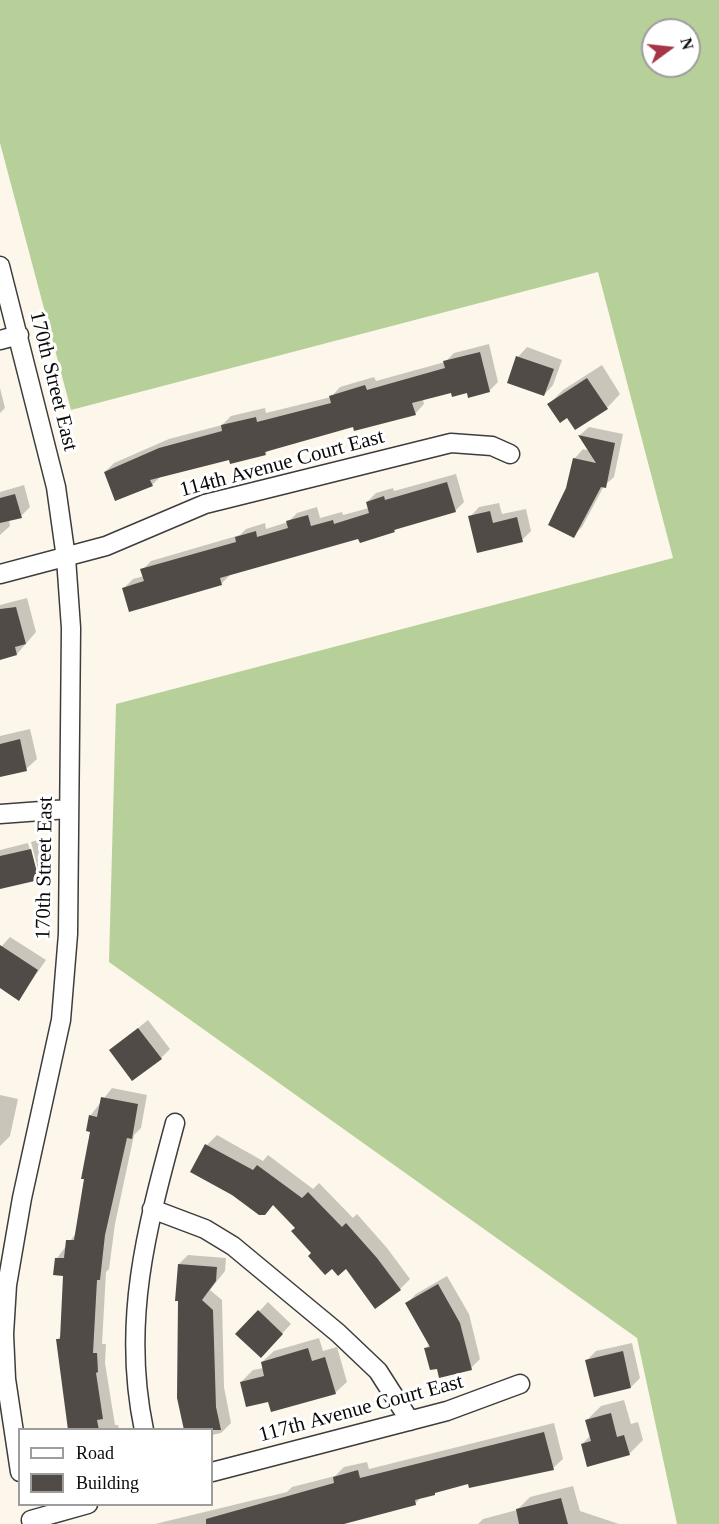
<!DOCTYPE html>
<html>
<head>
<meta charset="utf-8">
<style>
	body { margin:0 }
	#map { position:relative; width:719px; height:1524px; overflow:hidden; background:#fcf7ea; font-family:Georgia,serif }
	canvas { display:block }
	.legend { position:absolute; left:18px; top:1428px; width:195px; height:78px; box-sizing:border-box; background:#fff; border:2px solid #9d9d9d; margin:0; padding:8px 10px; list-style:none; font-size:18px; color:#0a0a0a }
	.legend li { display:flex; align-items:center; gap:12px; height:30px }
	.legend b { width:30px; border:2px solid #9d9d9d }
	.north { position:absolute; left:641px; top:18px; width:60px; height:60px; box-sizing:border-box; background:#fff; border:2px solid #9d9d9d; border-radius:50%; rotate:75deg; font-size:16px; font-weight:700; line-height:24px; text-align:center; color:#0a0a0a }
	.north::after { content:''; display:block; margin:auto; width:21px; height:27px; background:#a63645; clip-path:polygon(50% 0,100% 100%,50% 72%,0 100%) }
</style>
</head>
<body>
<div id="map">
<canvas width="719" height="1524"></canvas>
<ul class="legend">
<li><b style="height:8px;background:#fff"></b>Road</li>
<li><b style="height:16px;background:#514b48"></b>Building</li>
</ul>
<div class="north">N</div>
</div>
<script>
const ctx = document.querySelector('canvas').getContext('2d');
ctx.lineJoin = 'round';
function fill(path, color) { ctx.fillStyle = color; ctx.fill(path, 'evenodd'); }
function trace(path, color, width, dash) { ctx.strokeStyle = color; ctx.lineWidth = width; ctx.lineCap = dash ? 'butt' : 'round'; ctx.setLineDash(dash || []); ctx.stroke(path); }
function drawText(font, color, halo, rows, align = 'center') {
  ctx.font = font + ' Georgia,serif'; ctx.lineWidth = 6; ctx.setLineDash([]); ctx.textBaseline = 'middle'; ctx.strokeStyle = halo; ctx.fillStyle = color; for (const [text, x, y, turn = 0] of rows) {
    ctx.save(); ctx.translate(x, y); ctx.rotate((+turn || 0) * Math.PI / 180); ctx.textAlign = isNaN(turn) ? turn : align; if (halo) ctx.strokeText(text, 0, 0); ctx.fillText(text, 0, 0); ctx.restore();
  }
}
const forest = new Path2D(`
	M 0,0 L 719,0 L 719,1524 L 677,1524 L 637,1338 L 109,962 L 116,704 L 673,558 L 598,272 L 71,410 L 0,143 ZM 653,30 L 689,30 L 689,66 L 653,66 Z`);
const shadow = new Path2D(`
	M 489,344 L 498,382 L 489,391 L 452,391 L 423,399 L 424,404 L 415,414 L 354,425 L 270,449 L 265,454 L 230,458 L 161,476 L 152,485 L 105,472 L 114,463 L 169,439 L 222,425 L 231,416 L 265,408 L 266,413 L 331,397 L 340,387 L 374,377 L 376,381 L 445,362 L 454,353 Z
	M 527,347 L 562,360 L 553,385 L 544,395 L 518,357 Z
	M 602,365 L 620,394 L 607,408 L 568,416 L 549,404 L 563,390 Z
	M 0,388 L 5,408 L 0,413 Z
	M 589,427 L 623,434 L 614,477 L 604,486 L 582,527 L 573,536 L 568,489 L 574,459 L 583,449 L 590,451 L 580,435 Z
	M 456,474 L 464,502 L 455,511 L 398,527 L 394,531 L 359,537 L 230,575 L 221,584 L 123,589 L 133,579 L 144,576 L 142,570 L 151,561 L 240,535 L 246,529 L 265,523 L 266,529 L 288,522 L 297,513 L 317,507 L 320,518 L 342,512 L 343,515 L 369,508 L 367,502 L 376,493 L 393,488 L 394,491 Z
	M 24,485 L 30,507 L 21,516 L 9,520 L 10,526 L 0,535 L 0,492 Z
	M 499,503 L 502,514 L 526,509 L 531,531 L 522,540 L 470,517 L 479,507 Z
	M 27,598 L 36,632 L 17,654 L 0,653 L 0,605 Z
	M 30,729 L 37,759 L 26,769 L 0,775 L 0,736 Z
	M 41,839 L 48,868 L 38,879 L 0,888 L 0,850 L 28,843 L 36,873 L 39,873 L 31,842 Z
	M 10,937 L 46,960 L 19,999 L 0,974 L 0,948 Z
	M 148,1020 L 170,1049 L 161,1058 L 111,1050 Z
	M 112,1088 L 147,1095 L 141,1128 L 134,1135 L 115,1224 L 109,1269 L 106,1272 L 102,1344 L 106,1344 L 105,1363 L 115,1425 L 118,1425 L 119,1430 L 65,1430 L 69,1426 L 58,1339 L 61,1335 L 64,1274 L 57,1258 L 77,1232 L 91,1130 L 90,1116 Z
	M 0,1095 L 18,1099 L 10,1136 L 0,1146 Z
	M 217,1135 L 263,1161 L 268,1155 L 313,1189 L 319,1183 L 353,1218 L 357,1214 L 387,1248 L 410,1279 L 400,1289 L 313,1253 L 297,1228 L 274,1204 L 265,1214 L 207,1145 Z
	M 188,1255 L 226,1258 L 225,1271 L 210,1290 L 222,1300 L 224,1387 L 231,1423 L 221,1433 L 212,1435 L 180,1300 L 179,1264 Z
	M 447,1276 L 469,1314 L 480,1359 L 471,1368 L 438,1367 L 426,1348 L 430,1344 L 407,1303 L 416,1294 Z
	M 268,1302 L 291,1324 L 261,1356 L 238,1334 Z
	M 319,1338 L 323,1351 L 337,1347 L 347,1382 L 335,1393 L 269,1400 L 241,1382 L 253,1370 L 264,1368 L 262,1362 L 274,1351 Z
	M 632,1343 L 640,1378 L 631,1387 L 587,1360 L 596,1351 Z
	M 624,1400 L 631,1424 L 638,1422 L 643,1440 L 629,1454 L 582,1444 L 591,1435 L 587,1420 L 601,1406 Z
	M 554,1423 L 563,1459 L 553,1468 L 469,1482 L 422,1496 L 415,1504 L 337,1524 L 155,1524 L 287,1492 L 292,1487 L 335,1476 L 344,1467 L 367,1462 L 369,1469 Z
	M 573,1486 L 580,1511 L 619,1524 L 478,1524 L 483,1519 L 517,1510 L 530,1497 Z`);
const building = new Path2D(`
	M 480,352 L 490,392 L 468,398 L 467,393 L 452,397 L 451,393 L 412,403 L 416,415 L 354,431 L 353,427 L 265,452 L 266,455 L 230,464 L 229,460 L 150,480 L 153,486 L 115,501 L 104,472 L 159,448 L 222,431 L 221,425 L 256,417 L 257,422 L 331,403 L 329,396 L 365,385 L 367,390 L 445,368 L 443,361 Z
	M 516,356 L 554,369 L 544,396 L 507,383 Z
	M 587,378 L 608,409 L 575,430 L 567,418 L 560,423 L 547,404 Z
	M 578,435 L 615,443 L 606,488 L 601,487 L 574,538 L 548,525 L 566,488 L 573,458 L 596,463 Z
	M 447,482 L 456,512 L 394,530 L 395,532 L 360,543 L 358,539 L 220,578 L 222,585 L 129,612 L 122,588 L 144,581 L 140,569 L 236,542 L 235,537 L 256,531 L 257,537 L 288,528 L 286,521 L 308,515 L 311,526 L 333,520 L 334,524 L 369,513 L 366,502 L 384,496 L 385,500 Z
	M 15,494 L 22,518 L 0,523 L 0,498 Z
	M 490,511 L 493,523 L 517,517 L 523,542 L 477,553 L 468,516 Z
	M 16,607 L 26,644 L 15,647 L 17,655 L 0,660 L 0,609 Z
	M 20,739 L 27,771 L 0,777 L 0,744 Z
	M 31,849 L 39,880 L 0,889 L 0,856 Z
	M 0,945 L 38,970 L 19,1001 L 0,988 Z
	M 138,1028 L 162,1059 L 132,1081 L 109,1050 Z
	M 101,1097 L 138,1104 L 132,1139 L 127,1138 L 105,1235 L 100,1280 L 97,1280 L 93,1353 L 97,1353 L 98,1372 L 96,1373 L 103,1419 L 97,1420 L 99,1430 L 68,1430 L 56,1339 L 60,1339 L 63,1276 L 53,1275 L 55,1258 L 64,1258 L 66,1240 L 74,1240 L 84,1179 L 81,1179 L 90,1132 L 86,1131 L 89,1115 L 97,1117 Z
	M 205,1144 L 253,1170 L 257,1165 L 302,1198 L 308,1192 L 342,1227 L 346,1223 L 377,1258 L 401,1290 L 375,1309 L 346,1269 L 338,1276 L 332,1269 L 325,1275 L 308,1256 L 311,1253 L 291,1231 L 295,1228 L 273,1205 L 265,1215 L 259,1215 L 232,1195 L 190,1172 Z
	M 178,1264 L 217,1267 L 216,1281 L 202,1300 L 213,1310 L 216,1407 L 221,1430 L 184,1430 L 177,1398 L 178,1301 L 175,1301 Z
	M 438,1284 L 460,1323 L 472,1370 L 439,1378 L 437,1369 L 430,1370 L 424,1348 L 430,1347 L 405,1303 Z
	M 258,1310 L 283,1334 L 261,1358 L 235,1334 Z
	M 308,1348 L 312,1361 L 325,1357 L 336,1394 L 271,1412 L 268,1402 L 246,1407 L 240,1382 L 264,1376 L 261,1362 Z
	M 623,1351 L 631,1388 L 594,1397 L 585,1360 Z
	M 611,1413 L 617,1437 L 624,1435 L 630,1455 L 587,1467 L 581,1444 L 591,1441 L 585,1420 Z
	M 544,1432 L 554,1470 L 469,1488 L 468,1484 L 435,1493 L 435,1495 L 415,1500 L 416,1505 L 344,1524 L 206,1524 L 206,1519 L 334,1483 L 333,1477 L 358,1470 L 360,1478 Z
	M 561,1498 L 568,1524 L 519,1524 L 516,1509 Z`);
const street = new Path2D(`
	M 0,266 L 56,487 L 66,558 L 71,628 L 68,934 L 61,1020 L 22,1198 L 7,1285 L 4,1334 L 6,1379 L 20,1472
	M 0,340 L 19,335
	M 0,574 L 106,546 L 205,504 L 451,443 L 492,446 L 510,454
	M 0,814 L 68,809
	M 152,1209 L 205,1229 L 233,1246 L 338,1333 L 378,1371 L 410,1421
	M 144,1430 C 121,1321 147,1227 175,1123
	M 212,1472 L 447,1411 L 520,1384
	M 31,1520 L 88,1504`);
const streetNames = [
	["170th Street East",53,381,76],
	["114th Avenue Court East",282,464,-15],
	["170th Street East",45,868,-89],
	["117th Avenue Court East",361,1409,-15]
];
fill(forest, '#b7d09a');
fill(shadow, '#0003');
fill(building, '#514b48');
trace(street, '#3d3d3d', 21);
trace(street, '#fff', 18);
drawText('21px', '#0a0a0a', '#fff', streetNames);
</script>
</body>
</html>
